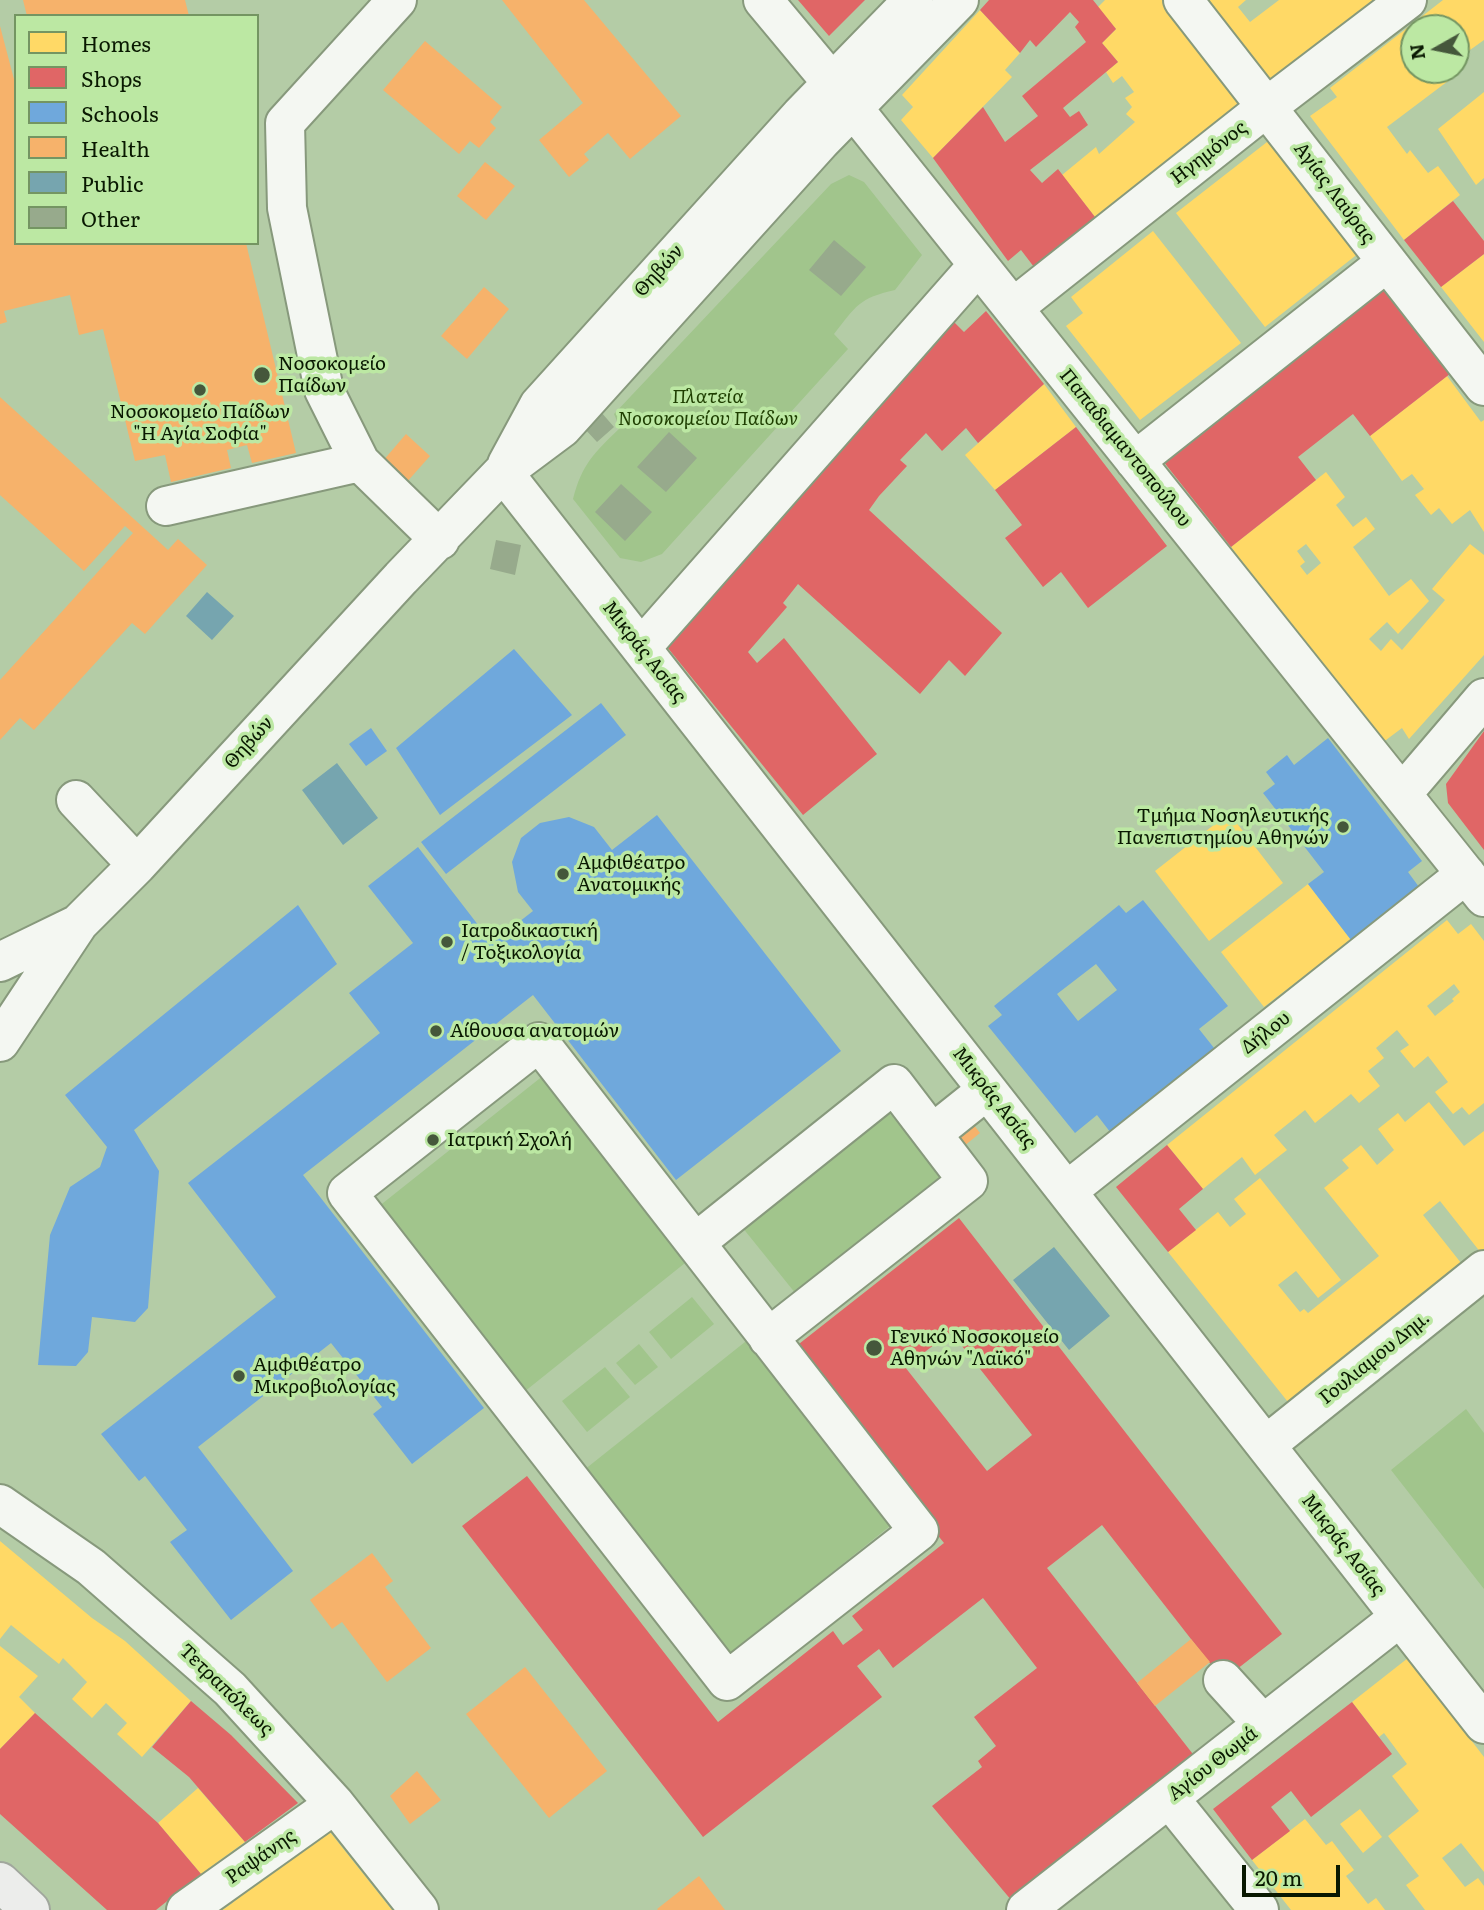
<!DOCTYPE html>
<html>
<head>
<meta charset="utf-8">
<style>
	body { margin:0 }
	#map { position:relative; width:1484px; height:1910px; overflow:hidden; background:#b4cca6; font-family:Literata,serif }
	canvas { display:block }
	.legend { position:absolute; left:14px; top:14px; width:245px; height:231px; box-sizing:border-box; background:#bce8a3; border:2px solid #749562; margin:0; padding:9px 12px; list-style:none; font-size:21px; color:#091801 }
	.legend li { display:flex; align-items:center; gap:14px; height:35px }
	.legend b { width:35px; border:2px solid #749562 }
	.north { position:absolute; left:1400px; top:14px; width:70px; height:70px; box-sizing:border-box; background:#bce8a3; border:2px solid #749562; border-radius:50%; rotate:261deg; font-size:19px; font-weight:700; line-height:28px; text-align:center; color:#091801 }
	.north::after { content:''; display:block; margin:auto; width:24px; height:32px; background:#45573b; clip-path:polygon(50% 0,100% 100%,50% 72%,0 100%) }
	.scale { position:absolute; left:1242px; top:1865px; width:98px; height:32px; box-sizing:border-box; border:4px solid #091801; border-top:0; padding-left:9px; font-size:21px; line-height:24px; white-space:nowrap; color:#091801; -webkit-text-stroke:5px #bce8a3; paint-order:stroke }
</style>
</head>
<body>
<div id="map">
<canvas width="1484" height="1910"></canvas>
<ul class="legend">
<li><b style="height:19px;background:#ffd966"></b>Homes</li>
<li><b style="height:19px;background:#e06666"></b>Shops</li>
<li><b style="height:19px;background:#6fa8dc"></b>Schools</li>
<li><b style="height:19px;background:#f6b26b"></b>Health</li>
<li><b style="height:19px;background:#76a5af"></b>Public</li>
<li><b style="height:19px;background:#97aa8c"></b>Other</li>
</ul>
<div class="north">N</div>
<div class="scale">20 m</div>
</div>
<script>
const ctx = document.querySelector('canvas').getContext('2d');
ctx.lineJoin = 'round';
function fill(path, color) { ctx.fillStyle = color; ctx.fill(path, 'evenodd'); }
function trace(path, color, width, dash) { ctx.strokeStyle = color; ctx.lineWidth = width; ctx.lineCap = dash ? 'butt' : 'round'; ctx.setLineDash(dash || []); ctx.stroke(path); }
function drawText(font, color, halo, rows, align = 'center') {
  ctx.font = font + ' Literata,serif'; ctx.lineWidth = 7; ctx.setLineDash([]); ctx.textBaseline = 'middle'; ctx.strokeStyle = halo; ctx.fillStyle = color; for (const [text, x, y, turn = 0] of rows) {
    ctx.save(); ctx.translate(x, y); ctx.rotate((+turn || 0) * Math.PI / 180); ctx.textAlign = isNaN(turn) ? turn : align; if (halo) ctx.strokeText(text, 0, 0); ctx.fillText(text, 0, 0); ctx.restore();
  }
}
const green = new Path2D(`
	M 849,175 L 864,182 L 922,255 L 895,290 C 859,298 856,306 834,334 L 848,349 L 662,554 L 641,562 L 620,558 L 573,499 C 582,464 594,453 620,428 L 614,414 L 831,184 Z
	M 544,1075 L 690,1259 L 524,1392 L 378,1207 Z
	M 887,1110 L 941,1176 L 796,1294 L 742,1227 Z
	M 692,1297 L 714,1324 L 671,1359 L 649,1332 Z
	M 750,1338 L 895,1522 L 730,1654 L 584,1470 Z
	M 639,1344 L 658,1367 L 635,1385 L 616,1363 Z
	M 605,1367 L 630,1397 L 587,1432 L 562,1401 Z
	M 1466,1409 L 1484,1433 L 1484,1589 L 1391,1470 Z`);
const homes = new Path2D(`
	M 1105,0 L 1165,0 L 1245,103 L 1095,217 L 1062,175 L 1096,147 L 1099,154 L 1135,122 L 1126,114 L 1132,107 L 1125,98 L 1134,92 L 1122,76 L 1113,83 L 1106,72 L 1118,62 L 1102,43 L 1116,29 L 1098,7 Z
	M 1203,0 L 1246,0 L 1238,7 L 1250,22 L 1279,0 L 1382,0 L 1269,84 Z
	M 1443,0 L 1484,0 L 1484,40 L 1456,60 L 1456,28 L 1414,28 L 1414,70 L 1456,70 L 1456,67 L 1460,72 L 1387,127 L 1407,154 L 1410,150 L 1428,173 L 1438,166 L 1460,195 L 1404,240 L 1310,116 L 1337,97 L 1330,88 Z
	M 980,10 L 1020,53 L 1005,70 L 1012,77 L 933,158 L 901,120 L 913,107 L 902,95 Z
	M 1484,92 L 1484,178 L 1476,185 L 1438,129 Z
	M 1276,135 L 1364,249 L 1265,327 L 1176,213 Z
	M 1153,231 L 1241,343 L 1140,420 L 1066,326 L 1083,313 L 1071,297 Z
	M 1484,254 L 1484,342 L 1441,287 Z
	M 1447,376 L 1481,422 L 1484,420 L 1484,532 L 1470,510 L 1452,524 L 1439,508 L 1431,515 L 1415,495 L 1424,489 L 1412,474 L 1402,481 L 1370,436 Z
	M 1044,384 L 1076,427 L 995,490 L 965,455 Z
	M 1326,472 L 1345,497 L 1336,505 L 1353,527 L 1366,517 L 1375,529 L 1353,547 L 1389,596 L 1411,579 L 1429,601 L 1398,634 L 1387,622 L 1369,639 L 1381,651 L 1391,639 L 1402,650 L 1445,600 L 1432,589 L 1470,544 L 1484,555 L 1484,655 L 1409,739 L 1402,728 L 1382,743 L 1231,547 ZM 1306,544 L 1321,563 L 1307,575 L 1300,566 L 1305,562 L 1297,551 Z
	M 1229,813 L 1283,883 L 1209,941 L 1155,871 Z
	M 1308,884 L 1351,940 L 1264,1007 L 1221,952 Z
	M 1447,920 L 1458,934 L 1471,924 L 1484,941 L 1484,1103 L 1469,1115 L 1462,1107 L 1453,1114 L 1435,1092 L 1448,1082 L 1428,1056 L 1414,1068 L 1400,1051 L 1409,1045 L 1397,1030 L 1376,1048 L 1384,1058 L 1368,1071 L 1380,1086 L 1359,1103 L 1351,1094 L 1315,1123 L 1305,1110 L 1274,1135 L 1287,1150 L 1255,1175 L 1242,1157 L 1203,1189 L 1167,1145 ZM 1454,984 L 1460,992 L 1452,999 L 1454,1001 L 1435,1016 L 1427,1006 Z
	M 1429,1102 L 1464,1146 L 1484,1131 L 1484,1251 L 1481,1253 L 1440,1201 L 1423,1215 L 1465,1268 L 1292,1407 L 1168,1252 L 1218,1212 L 1230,1227 L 1246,1214 L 1234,1199 L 1260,1178 L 1341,1280 L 1318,1298 L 1296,1271 L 1278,1285 L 1300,1312 L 1304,1309 L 1308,1313 L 1379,1256 L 1324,1188 L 1349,1168 L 1342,1160 L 1361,1145 L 1377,1165 L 1394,1150 L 1378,1129 L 1398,1113 L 1405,1122 Z
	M 0,1541 L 92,1618 L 125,1641 L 191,1701 L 142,1757 L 117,1734 L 127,1723 L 106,1703 L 92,1718 L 72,1699 L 87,1682 L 63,1658 L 59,1664 L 11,1625 L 0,1639 Z
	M 0,1646 L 38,1676 L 19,1697 L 35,1713 L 0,1749 Z
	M 1408,1658 L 1484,1757 L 1484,1872 L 1461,1843 L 1442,1858 L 1465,1887 L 1478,1878 L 1484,1886 L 1484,1910 L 1425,1910 L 1406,1885 L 1419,1876 L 1388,1836 L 1419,1811 L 1392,1776 L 1407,1764 L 1384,1733 L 1379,1737 L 1352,1702 Z
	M 198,1788 L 245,1842 L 201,1874 L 158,1823 Z
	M 1360,1809 L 1382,1837 L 1363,1853 L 1340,1824 Z
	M 1305,1819 L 1326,1845 L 1332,1841 L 1354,1870 L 1346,1876 L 1368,1904 L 1376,1898 L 1385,1910 L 1291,1910 L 1252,1860 Z
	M 326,1827 L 392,1910 L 222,1910 L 231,1904 Z`);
const shops = new Path2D(`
	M 798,0 L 865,0 L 829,36 Z
	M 989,0 L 1093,0 L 1116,29 L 1102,43 L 1118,62 L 1063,108 L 1070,117 L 1079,111 L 1088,125 L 1030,170 L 1042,183 L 1058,169 L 1095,217 L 1034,267 L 1021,250 L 1008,261 L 933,158 L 983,107 L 1005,142 L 1038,116 L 1022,96 L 1086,42 L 1075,27 L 1079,22 L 1070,12 L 1036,47 L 1030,40 L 1020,53 L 980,10 Z
	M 1453,201 L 1484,241 L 1484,254 L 1441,287 L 1404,240 Z
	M 1389,285 L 1455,370 L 1370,436 L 1353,414 L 1298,457 L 1316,480 L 1231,547 L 1163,461 Z
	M 986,311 L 1044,384 L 978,443 L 966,428 L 942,451 L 926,433 L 900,460 L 907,466 L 879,496 L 869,510 L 1002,633 L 965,676 L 949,660 L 920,694 L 798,584 L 783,603 L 787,607 L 748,652 L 757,663 L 784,638 L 877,754 L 803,815 L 663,642 L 951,319 L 964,332 Z
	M 1076,427 L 1167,546 L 1088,608 L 1061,572 L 1043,587 L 1005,538 L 1022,525 L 995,490 Z
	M 1484,731 L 1484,850 L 1448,803 L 1446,784 Z
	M 1167,1145 L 1203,1189 L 1179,1209 L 1196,1230 L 1168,1252 L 1116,1187 Z
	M 959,1218 L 1282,1634 L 1223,1680 L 1102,1525 L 1047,1568 L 1196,1758 L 1012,1901 L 932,1806 L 982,1767 L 978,1761 L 996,1746 L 974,1717 L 1037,1668 L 983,1598 L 893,1668 L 879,1649 L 857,1666 L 882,1697 L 703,1837 L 462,1526 L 527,1476 L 718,1722 L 833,1631 L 843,1645 L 863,1630 L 852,1616 L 944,1543 L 790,1351 ZM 951,1332 L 1032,1435 L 987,1471 L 905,1367 Z
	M 191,1701 L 231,1735 L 298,1803 L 245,1842 L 189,1777 L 152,1747 Z
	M 1352,1702 L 1392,1754 L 1311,1817 L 1291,1791 L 1271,1807 L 1290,1831 L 1252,1860 L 1213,1809 Z
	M 35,1713 L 158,1823 L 201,1874 L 156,1910 L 107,1910 L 0,1814 L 0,1749 Z`);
const schools = new Path2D(`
	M 514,649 L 572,715 L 440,815 L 396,748 Z
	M 601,703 L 626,735 L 446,874 L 421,842 Z
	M 371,728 L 387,751 L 366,766 L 349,744 Z
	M 1328,738 L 1422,861 L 1408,872 L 1419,887 L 1351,940 L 1308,884 L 1324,872 L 1263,793 L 1275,784 L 1266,772 L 1287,755 L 1294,765 Z
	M 657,815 L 841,1051 L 676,1180 L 533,995 L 303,1175 L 484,1408 L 412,1464 L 373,1414 L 382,1407 L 331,1343 L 198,1447 L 293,1571 L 231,1620 L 170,1542 L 187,1530 L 145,1476 L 139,1481 L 101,1434 L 276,1297 L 188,1183 L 380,1033 L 349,993 L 413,943 L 368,886 L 418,847 L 492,943 L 533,911 L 518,892 L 512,862 L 521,838 L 540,823 L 569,817 L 594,827 L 612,850 Z
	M 1143,900 L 1228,1006 L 1199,1029 L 1218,1053 L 1114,1137 L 1097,1115 L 1075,1133 L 988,1026 L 1002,1015 L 994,1006 L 1119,905 L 1126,913 ZM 1096,964 L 1117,990 L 1078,1021 L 1057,994 Z
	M 298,905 L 337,964 L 134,1130 L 159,1171 L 148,1308 L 135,1322 L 92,1317 L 88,1352 L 76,1366 L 38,1365 L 50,1235 L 70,1187 L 100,1167 L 107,1147 L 65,1095 Z`);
const health = new Path2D(`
	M 23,0 L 185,0 L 189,16 L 27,16 Z
	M 502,0 L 584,0 L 681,116 L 630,159 L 608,133 L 584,154 L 589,160 L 569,177 L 539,140 L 583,103 Z
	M 0,26 L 16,87 L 16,243 L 246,243 L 296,453 L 252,463 L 247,445 L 227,450 L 231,468 L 171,482 L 165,455 L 135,461 L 103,329 L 79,335 L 70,295 L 4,311 L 7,322 L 0,324 Z
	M 425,41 L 502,107 L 490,122 L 496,128 L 479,148 L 470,141 L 459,154 L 383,90 Z
	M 485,162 L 515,186 L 486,220 L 457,196 Z
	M 484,287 L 509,309 L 467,359 L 441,336 Z
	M 0,397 L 168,550 L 178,539 L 207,565 L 145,634 L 132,623 L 34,730 L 20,718 L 0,740 L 0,680 L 133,533 L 125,526 L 84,571 L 0,495 Z
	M 406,434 L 430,456 L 406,483 L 382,462 Z
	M 970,1120 L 980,1133 L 958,1151 L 947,1138 Z
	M 372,1553 L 393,1581 L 385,1587 L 431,1648 L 387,1682 L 342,1622 L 332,1629 L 310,1600 Z
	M 1191,1639 L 1210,1662 L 1155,1706 L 1137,1683 Z
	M 525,1667 L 607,1771 L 549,1818 L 466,1714 Z
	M 417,1771 L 441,1800 L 410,1824 L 390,1796 Z
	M 699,1876 L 725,1910 L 658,1910 L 657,1909 Z`);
const public = new Path2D(`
	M 207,592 L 234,616 L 212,640 L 186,616 Z
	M 337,763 L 378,818 L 343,845 L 302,790 Z
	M 1054,1247 L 1110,1316 L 1069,1350 L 1013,1280 Z`);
const building = new Path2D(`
	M 834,240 L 866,267 L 841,296 L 809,270 Z
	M 601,412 L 614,427 L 597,442 L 584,428 Z
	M 669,432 L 697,458 L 666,492 L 637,467 Z
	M 621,484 L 652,512 L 625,541 L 595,512 Z
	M 496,540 L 521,545 L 515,575 L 490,569 Z`);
const minor = new Path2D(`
	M 397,0 L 285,123 L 287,208 L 324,390 L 360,462 L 440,540
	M 763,0 L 853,108 L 1484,897
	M 1183,0 L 1484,386
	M 1013,308 L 1268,106 L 1407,0
	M 1135,461 L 1387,262
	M 507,464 L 539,405 L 801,115 L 913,0
	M 503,472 L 1484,1724
	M 166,506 L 360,462
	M 641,648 L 978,265
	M 1402,794 L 1484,698
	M 76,800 L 137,865
	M 0,962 L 78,924
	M 0,1042 L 79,923 L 137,865 L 401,578 L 503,472 L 562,428 L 821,141 L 959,0
	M 539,1042 L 919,1531 L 727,1681 L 347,1193 Z
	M 932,1134 L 987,1090
	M 1067,1191 L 1466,874
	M 695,1243 L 894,1084 L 968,1181 L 768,1338
	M 1266,1445 L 1484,1270
	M 0,1504 L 91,1567 L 230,1689 L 335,1804 L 419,1910
	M 1223,1680 L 1263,1724
	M 1169,1798 L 1259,1910
	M 186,1910 L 335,1804
	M 1026,1910 L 1400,1617`);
const major = new Path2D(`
	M 0,1882 L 30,1910`);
const markers = [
	[262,375,9,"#45573b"],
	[200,390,7,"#45573b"],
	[1343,827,7,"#45573b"],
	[563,874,7,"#45573b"],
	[447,942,7,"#45573b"],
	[436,1031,7,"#45573b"],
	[433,1140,7,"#45573b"],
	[874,1348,9,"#45573b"],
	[239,1376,7,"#45573b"]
];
const streetNames = [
	["Ηγημόνος",1209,153,-38],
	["Αγίας Λαύρας",1334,193,53],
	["Θηβών",659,271,-48],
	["Παπαδιαμαντοπούλου",1125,448,51],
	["Μικράς Ασίας",644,652,52],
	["Θηβών",249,743,-48],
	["Δήλου",1266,1033,-38],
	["Μικράς Ασίας",994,1098,52],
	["Γουλιαμου Δημ.",1375,1358,-39],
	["Μικράς Ασίας",1343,1545,52],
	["Τετραπόλεως",226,1690,44],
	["Αγίου Θωμά",1213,1764,-38],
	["Ραψάνης",261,1857,-35]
];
const poiNames = [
	["Νοσοκομείο",278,364],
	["Παίδων",278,386],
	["Νοσοκομείο Παίδων",200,412,"center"],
	["\"Η Αγία Σοφία\"",200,434,"center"],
	["Τμήμα Νοσηλευτικής",1329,816,"right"],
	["Πανεπιστημίου Αθηνών",1329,838,"right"],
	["Αμφιθέατρο",577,863],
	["Ανατομικής",577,885],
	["Ιατροδικαστική",461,931],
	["/ Τοξικολογία",461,953],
	["Αίθουσα ανατομών",450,1031],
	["Ιατρική Σχολή",447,1140],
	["Γενικό Νοσοκομείο",890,1337],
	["Αθηνών \"Λαϊκό\"",890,1359],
	["Αμφιθέατρο",253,1365],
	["Μικροβιολογίας",253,1387]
];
const parkNames = [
	["Πλατεία",708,397],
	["Νοσοκομείου Παίδων",708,419]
];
fill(green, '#a1c58c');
fill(homes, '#ffd966');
fill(shops, '#e06666');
fill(schools, '#6fa8dc');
fill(health, '#f6b26b');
fill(public, '#76a5af');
fill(building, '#97aa8c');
trace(minor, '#87997c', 42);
trace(major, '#a1a79d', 42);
trace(minor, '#f4f7f2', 38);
trace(major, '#ecedeb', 38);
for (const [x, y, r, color] of markers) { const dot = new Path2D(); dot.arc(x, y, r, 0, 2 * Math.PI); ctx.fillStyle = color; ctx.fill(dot); trace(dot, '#bce8a3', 2.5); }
drawText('19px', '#091801', '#bce8a3', streetNames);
drawText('19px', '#091801', '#bce8a3', poiNames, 'left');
drawText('italic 19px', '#1e3e00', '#bce8a3', parkNames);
</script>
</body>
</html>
